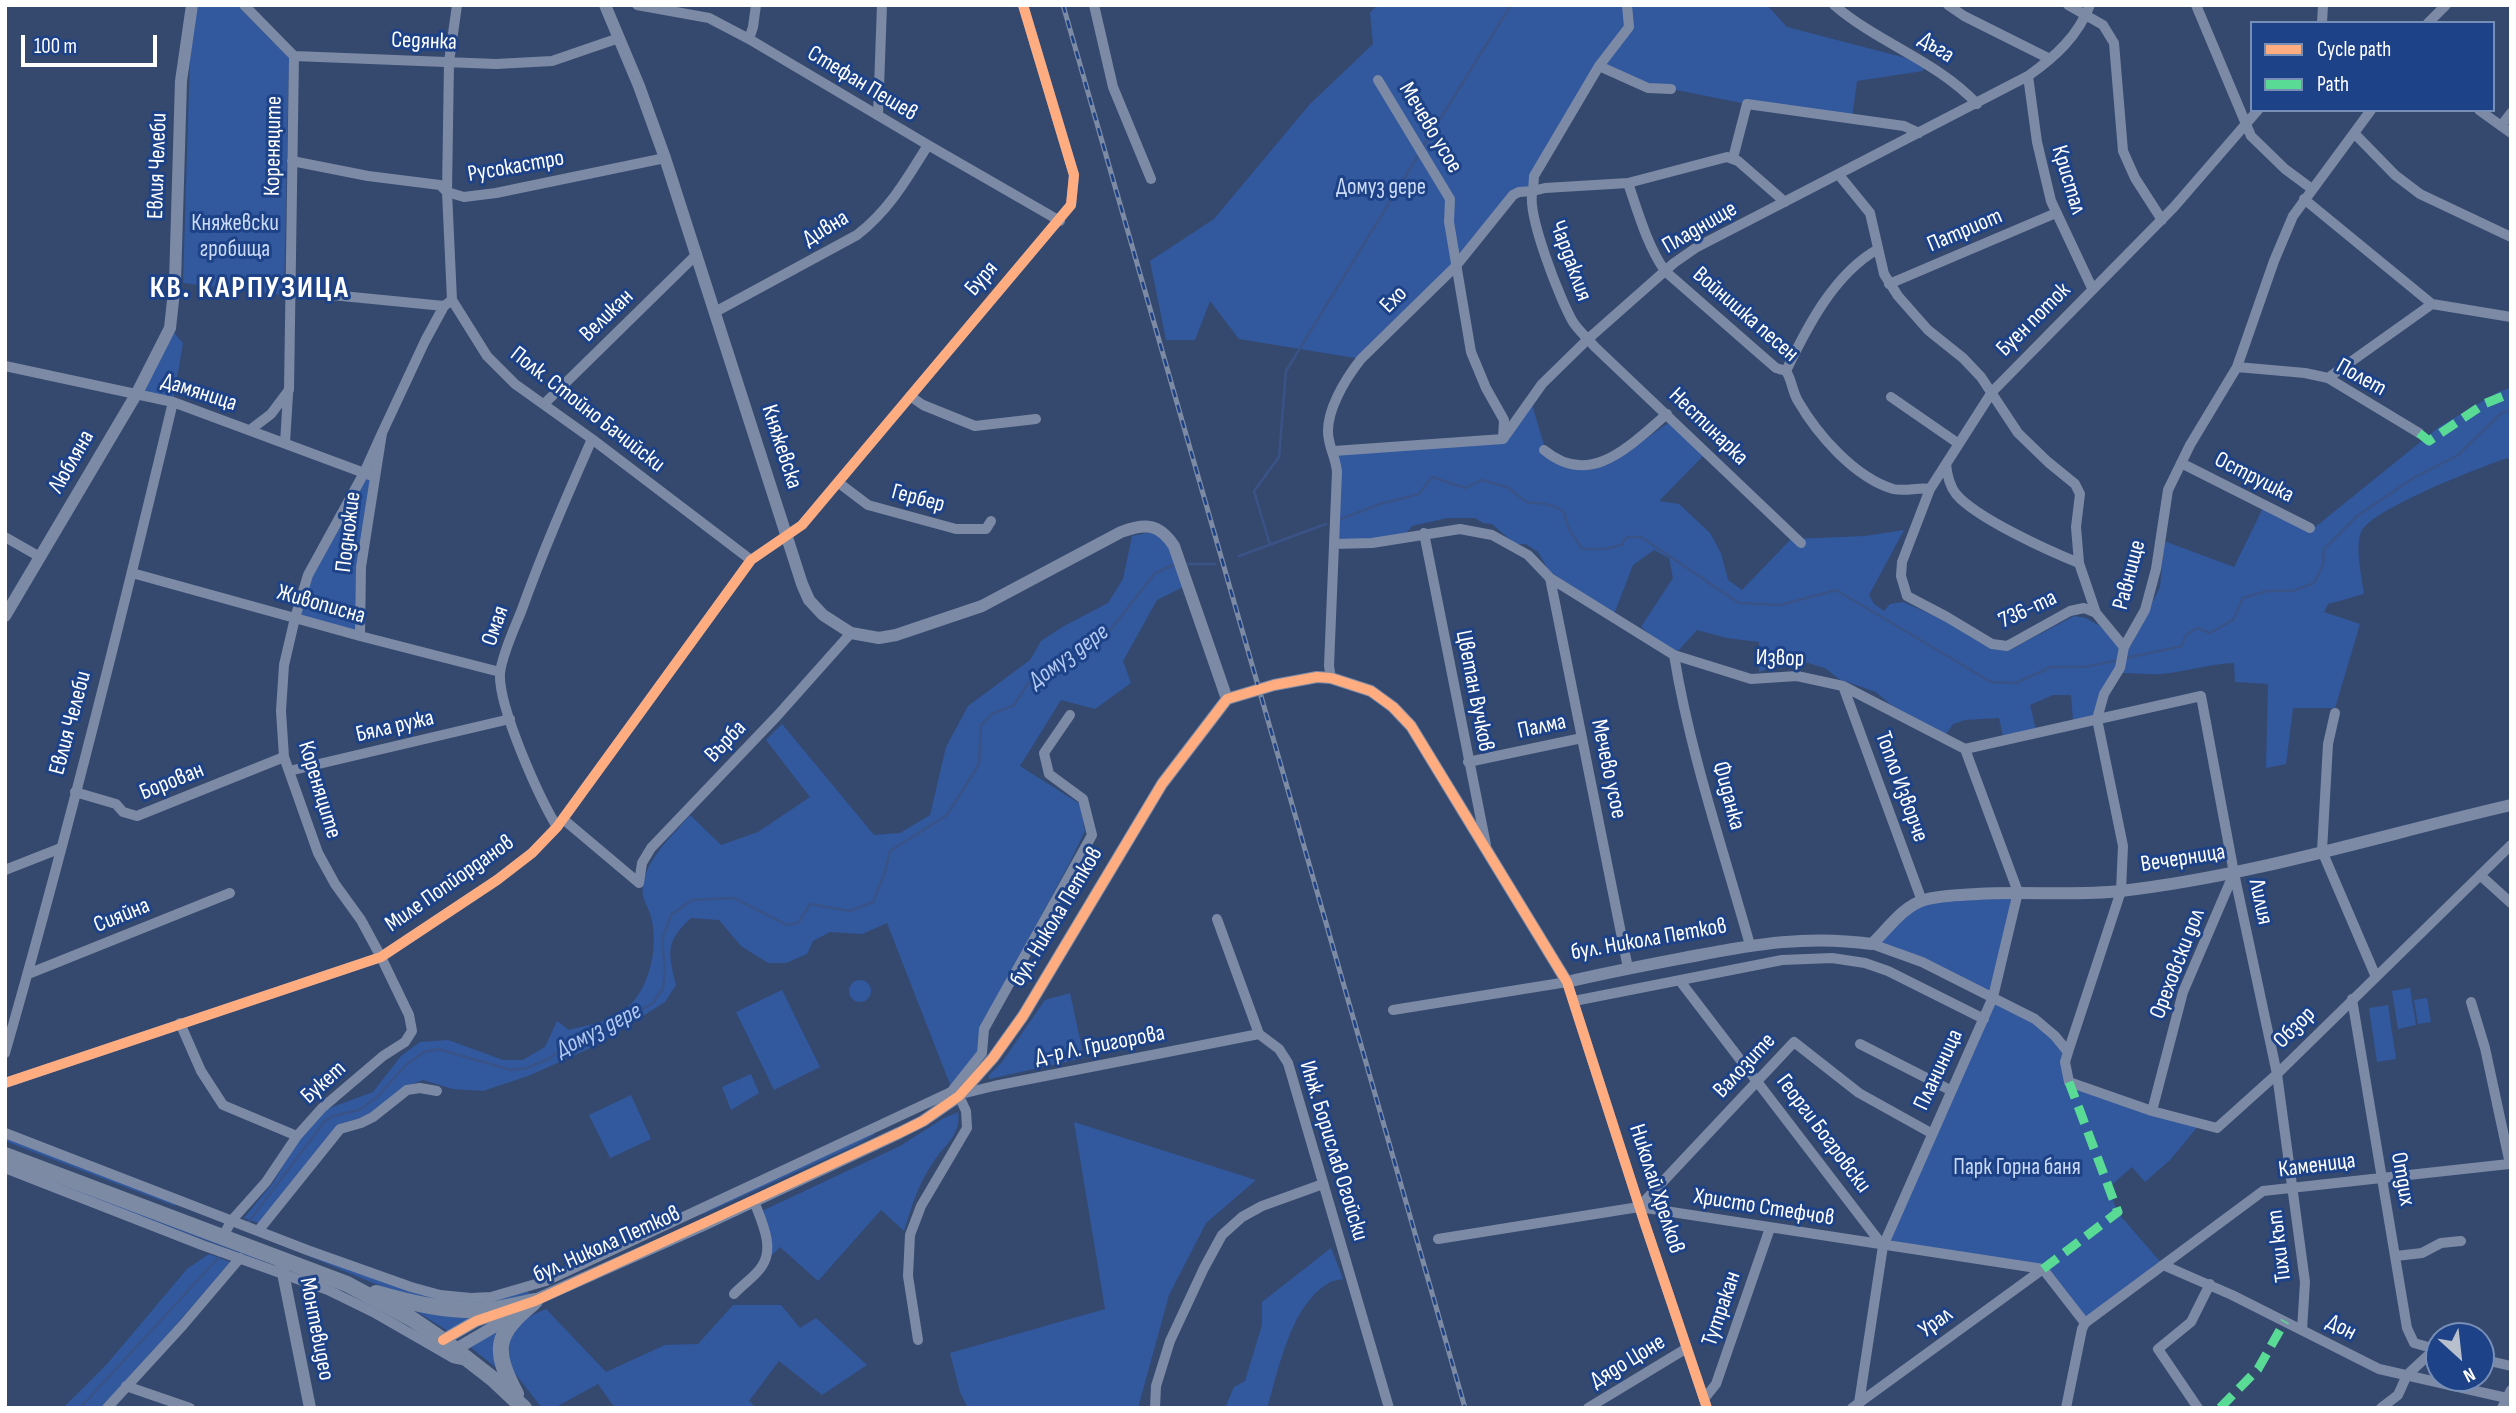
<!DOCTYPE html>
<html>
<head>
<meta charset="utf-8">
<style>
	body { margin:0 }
	#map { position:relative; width:2516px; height:1413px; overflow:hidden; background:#35496f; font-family:"Sofia Sans Condensed",sans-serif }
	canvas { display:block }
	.frame { position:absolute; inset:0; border:7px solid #fff; pointer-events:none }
	.legend { position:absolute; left:2250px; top:21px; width:245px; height:91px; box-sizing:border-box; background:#1d4287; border:2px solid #778eb7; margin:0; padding:9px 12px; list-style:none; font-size:21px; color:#fff }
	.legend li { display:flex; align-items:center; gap:14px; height:35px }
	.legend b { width:35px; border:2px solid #778eb7 }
	.north { position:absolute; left:2425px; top:1322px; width:70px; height:70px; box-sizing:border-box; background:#1d4287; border:2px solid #778eb7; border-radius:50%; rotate:153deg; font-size:19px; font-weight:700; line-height:28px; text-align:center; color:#fff }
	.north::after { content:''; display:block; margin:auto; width:24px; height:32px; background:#b8bfcd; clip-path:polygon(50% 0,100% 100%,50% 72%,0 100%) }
	.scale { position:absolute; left:21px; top:35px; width:136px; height:32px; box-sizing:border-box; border:4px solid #fff; border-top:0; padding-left:9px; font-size:21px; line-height:24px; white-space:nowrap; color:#fff; -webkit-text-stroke:5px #1d4287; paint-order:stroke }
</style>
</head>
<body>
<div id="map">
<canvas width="2516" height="1413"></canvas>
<div class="frame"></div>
<ul class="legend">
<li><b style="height:9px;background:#ffac80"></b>Cycle path</li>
<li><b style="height:9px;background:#5adb95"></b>Path</li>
</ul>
<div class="north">N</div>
<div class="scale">100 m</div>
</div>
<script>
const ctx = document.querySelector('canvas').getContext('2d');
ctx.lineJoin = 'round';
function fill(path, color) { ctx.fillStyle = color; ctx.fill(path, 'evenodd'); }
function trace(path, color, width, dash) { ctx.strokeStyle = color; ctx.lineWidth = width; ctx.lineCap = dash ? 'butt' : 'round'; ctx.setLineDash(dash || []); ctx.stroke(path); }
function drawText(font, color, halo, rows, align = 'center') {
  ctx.font = font + ' "Sofia Sans Condensed",sans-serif'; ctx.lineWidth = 6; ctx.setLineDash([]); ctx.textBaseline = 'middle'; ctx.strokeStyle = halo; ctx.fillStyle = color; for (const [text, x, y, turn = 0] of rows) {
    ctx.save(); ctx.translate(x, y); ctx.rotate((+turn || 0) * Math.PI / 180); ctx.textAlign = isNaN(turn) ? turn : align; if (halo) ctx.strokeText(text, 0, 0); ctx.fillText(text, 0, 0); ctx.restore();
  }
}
const green = new Path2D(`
	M 197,5 L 237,5 L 289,58 L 284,295 L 183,283 L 190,59 Z
	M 1377,5 L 1767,5 L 1787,27 L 1925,63 L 1923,71 L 1857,81 L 1852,118 L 1747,104 L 1671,89 L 1648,88 L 1599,66 L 1534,176 L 1533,191 L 1519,192 L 1455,267 L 1361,359 L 1239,339 L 1210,301 L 1195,340 L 1166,340 L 1150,261 L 1214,219 L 1310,104 L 1373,44 L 1370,13 Z
	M 170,328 L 183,343 L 173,402 L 137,393 Z
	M 2511,388 L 2511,457 C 2482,466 2377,507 2362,530 C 2354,543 2362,579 2364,594 L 2328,604 L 2324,612 L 2360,624 L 2335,708 L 2293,708 L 2286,764 L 2266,768 L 2268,684 L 2235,682 L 2234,663 C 2212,664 2191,670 2170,673 C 2122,680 2113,653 2093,716 L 2073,720 L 2071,695 L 2053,695 L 2030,705 L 2036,730 L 2003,736 L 1999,718 L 1965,720 L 1953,724 L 1946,734 L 1892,706 L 1876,692 L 1839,679 L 1825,668 L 1794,659 L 1759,672 L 1759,642 L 1727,638 L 1697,630 L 1678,651 L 1657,641 L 1641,627 L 1673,578 L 1669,558 L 1654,550 L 1633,565 L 1614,614 L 1549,571 L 1538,552 L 1526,544 L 1515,544 L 1492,524 L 1483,523 L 1475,518 L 1447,518 L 1412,526 L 1404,536 L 1336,543 L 1339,454 L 1504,440 L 1532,405 L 1548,458 C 1563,465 1578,472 1595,469 C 1616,464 1651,434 1670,422 L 1705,454 L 1659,501 L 1679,504 L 1710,533 L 1721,553 L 1728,580 L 1742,590 L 1791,539 L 1865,536 L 1904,530 L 1869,595 L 1874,604 L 1884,611 L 1890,604 L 1903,602 L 1944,620 L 1972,638 L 1997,650 L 2010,650 L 2074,616 L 2086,618 L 2100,626 L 2117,644 L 2131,646 L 2160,587 L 2164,541 L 2234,567 L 2263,508 L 2309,532 L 2439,427 L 2498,392 Z
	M 364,473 L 375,477 L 368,516 L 360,636 L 295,618 L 308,575 Z
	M 1151,532 L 1162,538 L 1170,550 L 1183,587 L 1157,600 L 1123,661 L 1131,683 L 1095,709 L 1061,700 L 1020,766 L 1080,804 L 1085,831 L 1068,866 L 980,1029 L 977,1054 L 951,1087 L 887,923 L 862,934 L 830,932 L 813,941 L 807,954 L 786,963 L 768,963 L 741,946 L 719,920 L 691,918 C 665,942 668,952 676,985 L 665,1002 L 595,1046 L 528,1076 L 483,1091 L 453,1089 L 423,1080 L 401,1089 L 384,1105 L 365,1116 L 336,1126 L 261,1224 L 244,1218 L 273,1183 L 300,1137 L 327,1109 L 373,1092 L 401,1056 L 420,1042 L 448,1040 L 503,1060 L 523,1060 L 545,1047 L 557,1021 L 569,1030 C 583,1026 598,1024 611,1018 C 646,1004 659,955 652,921 C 649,904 639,900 644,880 C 650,855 674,834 690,815 L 721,845 L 758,832 L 810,797 L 766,740 L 782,724 L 874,835 L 900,833 L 930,815 L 946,747 L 968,706 L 1030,660 L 1041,641 L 1064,626 L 1108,603 L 1123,579 L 1132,536 Z
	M 2018,892 L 1993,997 L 2035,1019 L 2068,1052 L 2069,1082 L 2199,1125 L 2170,1160 L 2145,1182 L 2132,1167 L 2108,1188 L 2118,1213 L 2163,1265 L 2085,1323 L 2043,1269 L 1883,1246 L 1993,997 L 1872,944 L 1922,901 Z
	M849 991a11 11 0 1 1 22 0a11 11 0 1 1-22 0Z
	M 2410,988 L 2416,1025 L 2398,1029 L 2392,991 Z
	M 782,990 L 820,1067 L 774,1090 L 736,1012 Z
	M 1070,993 L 1084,1058 L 989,1079 L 989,1075 L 1002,1062 L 1045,1000 Z
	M 2427,998 L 2431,1022 L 2418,1024 L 2414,1000 Z
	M 2388,1005 L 2396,1059 L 2377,1062 L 2369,1008 Z
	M 751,1074 L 759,1093 L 731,1110 L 722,1087 Z
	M 631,1095 L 651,1139 L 610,1158 L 589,1115 Z
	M 958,1112 C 962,1135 943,1146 932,1164 C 918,1185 911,1208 904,1231 L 881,1210 L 818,1281 L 780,1247 L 771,1256 L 762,1211 L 900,1146 L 944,1118 Z
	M 1074,1122 L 1256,1180 L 1206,1223 L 1169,1295 L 1138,1408 L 968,1408 L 960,1392 L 950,1353 L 1105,1309 Z
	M 874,1132 L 875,1134 L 856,1145 L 701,1215 L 700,1213 Z
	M 5,1137 L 177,1201 L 175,1206 L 5,1141 Z
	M 5,1160 L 262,1256 L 261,1261 L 5,1165 Z
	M 1331,1248 L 1343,1279 C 1338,1280 1331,1281 1327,1284 C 1290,1307 1279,1369 1267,1408 L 1225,1408 L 1234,1387 L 1245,1381 L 1262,1325 L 1262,1302 Z
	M 309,1252 L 453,1299 L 525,1289 L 530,1294 C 502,1301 474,1307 445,1303 C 398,1297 352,1273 308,1256 Z
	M 209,1254 L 230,1262 C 188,1312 145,1361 100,1408 L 63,1408 L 107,1364 L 187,1269 Z
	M 733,1305 L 781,1305 L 800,1328 L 816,1318 L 867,1365 L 822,1395 L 779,1361 L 749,1401 L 756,1408 L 615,1408 L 598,1384 L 554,1408 L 542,1408 L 510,1367 L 508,1342 L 515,1326 L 526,1318 L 546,1309 L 606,1372 L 665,1345 L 698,1344 Z
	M 413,1309 L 476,1316 L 448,1331 Z
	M 503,1326 L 499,1370 L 469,1346 Z`);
const stream = new Path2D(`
	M 1422,148 L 1511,5
	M 1341,519 L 1380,504 L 1419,494 L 1432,477 L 1465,488 L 1481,480 L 1507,487 L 1528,503 C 1540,502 1556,505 1565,513 C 1565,529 1575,536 1582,549 L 1605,549 L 1622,545 L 1623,541 L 1628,537 L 1641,537 L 1739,603 L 1780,605 L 1836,590 L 1991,682 L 2016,683 L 2051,667 L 2085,667 L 2119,660
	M 1270,545 L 1254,491 L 1279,457 L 1286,371 L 1419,154
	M 1239,556 L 1326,524
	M 1184,564 L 1215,564
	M 2126,658 L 2182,646 L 2185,636 L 2197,628 L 2210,633 L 2233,620 L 2243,598 L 2267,591 L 2293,591 L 2314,583 L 2323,565 L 2324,549 L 2357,516 L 2415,477 L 2458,455 L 2499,415 L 2511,409
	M 247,1224 L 325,1121 L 333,1116 L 359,1110 L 376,1098 L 406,1065 L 424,1052 L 438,1049 L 511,1070 L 527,1068 L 548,1059 L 573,1041 L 610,1028 L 653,1003 L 663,988 L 665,971 L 662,940 L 671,915 L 692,900 L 734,898 L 787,925 L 798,923 L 810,904 L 850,911 L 873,902 L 885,872 L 890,851 L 947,815 L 979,764 L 981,725 L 992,714 L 1014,705 L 1028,683 L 1049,678 L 1112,628 L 1155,573 L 1174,565
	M 80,1408 L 220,1256`);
const minor = new Path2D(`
	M 244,5 L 294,56 L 496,64 L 552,61 L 619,38
	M 457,5 L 449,62 L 447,192 L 452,300 L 487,356 L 515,384 L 592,439 L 751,560
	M 637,5 L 709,18 L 749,39 L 928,145 L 1060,221
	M 1094,5 L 1113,87 L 1151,179
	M 1834,5 C 1878,43 1937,61 1977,104
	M 1948,5 L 1964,16 L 2050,59
	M 2068,5 L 2103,25 L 2114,43 L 2123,151 L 2135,178 L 2162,220
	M 2196,5 L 2251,136 L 2285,169 L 2312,189
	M 2322,23 L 2323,5
	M 2428,23 L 2446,5
	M 749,39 L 753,27 L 756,5
	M 1599,66 L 1648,88 L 1671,89
	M 2028,76 L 2037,142 L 2051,201 L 2092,288
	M 1378,80 L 1450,199 L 1449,222 L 1471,352 L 1486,388 L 1504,420 L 1503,438
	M 2371,110 L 2293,216 L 2274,261 L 2237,367 L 2190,445 L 2168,490 L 2156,569 L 2145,610 L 2124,647 L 2120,668 L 2104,694 L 2097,719 L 2123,846 L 2121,891 L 2068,1052 L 2065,1062 L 2069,1082 L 2152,1111 L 2217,1128 L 2277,1074 L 2511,845
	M 2479,110 L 2511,133
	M 878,115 L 882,5
	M 2501,126 L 2511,113
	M 2355,134 L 2395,175 L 2420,194 L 2511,237
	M 1733,158 L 1747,104 L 1904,126 L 1919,133
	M 292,161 L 368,176 L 440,185 L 447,192 L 464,197 L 496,193 L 665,158
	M 1839,175 L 1870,213 L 1884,274 L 1898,296 L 1928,330 L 1963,358 L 1981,377 L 2018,433 L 2048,462 L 2075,484 L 2080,494 L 2076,527 L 2079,563 L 2096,613 L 2124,647
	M 1628,183 C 1638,212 1647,245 1665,271 L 1753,348 L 1776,368 L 1786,371 C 1792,380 1792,391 1798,401 C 1817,434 1854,477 1893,489 C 1906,492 1918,487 1930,489
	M 2304,199 L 2432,304 L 2511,317
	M 1785,202 L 1738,161 L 1727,157 L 1628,183 L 1545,188 L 1533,191 C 1525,211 1561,302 1573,322 C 1579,331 1588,339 1595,347 L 1801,543
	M 1889,284 L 2056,213
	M 291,291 L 444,306
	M 715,312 L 857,235 C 889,210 907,179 928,145
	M 5,366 L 173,402 L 375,477
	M 2237,367 L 2305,373 L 2328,378 L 2419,433
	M 1786,371 C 1807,327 1834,274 1878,249
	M 2328,378 L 2432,304
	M 910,396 L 923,405 L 975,426 L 1036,419
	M 1891,397 L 1959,444
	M 544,404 L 697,254
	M 250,430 L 271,414 L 289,390 L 294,56
	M 285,443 L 288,394
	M 1544,450 C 1591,489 1630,445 1667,414
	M 1334,451 L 1503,439 L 1542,384 L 1588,339 L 1674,263 L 1697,247 L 2028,76 C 2055,57 2078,36 2090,5
	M 2181,463 L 2310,528
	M 1946,464 C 1947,475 1949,485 1956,494 C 1976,518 2049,551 2079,563
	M 839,483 L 868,505 L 956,529 L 986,529 L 991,521
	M 1424,533 L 1486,845
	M 5,537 L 40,557
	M 1334,544 L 1372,543 L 1460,529 L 1492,535 L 1528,555 L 1550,578 L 1674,655 L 1751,679 L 1797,676 L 1843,686 L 1965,749 L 2201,696 L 2234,873 L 2277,1074 L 2305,1282 L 2302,1330
	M 132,573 L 360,636 L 500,672
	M 1550,578 L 1628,968
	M 2096,613 L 2084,608 L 2070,611 L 2007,646 L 1992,644 L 1947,617 L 1907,596 L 1901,576 L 1902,562 L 1930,489 L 1992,392 L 2174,207 L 2258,110
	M 360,636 L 361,567 L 382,433 L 425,341 L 444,306 L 452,300
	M 1674,655 C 1690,753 1723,849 1750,945
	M 1331,678 L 1329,666 L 1337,472 C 1336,460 1331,451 1329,440 C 1323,414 1346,378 1361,359 L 1455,267 L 1513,195 L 1519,192 L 1533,191 L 1534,176 L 1599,66 L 1629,27 L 1627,5
	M 1843,686 L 1922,901
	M 2335,713 L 2328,744 L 2322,851 L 2376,977
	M 1468,762 L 1582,738
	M 289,771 L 510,719
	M 75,792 L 116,804 L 123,812 L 137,816 L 284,757
	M 563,819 L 639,883
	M 557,827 C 539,797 498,707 500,673 C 502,655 514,629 521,612 C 542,553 567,496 592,439
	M 5,870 L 61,848
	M 2480,875 L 2511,903
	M 639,883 L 642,863 L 651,848 L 777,716 L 851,633
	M 1217,919 L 1259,1034 L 1279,1049 L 1288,1063 L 1389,1408
	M 1872,944 L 1922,962 L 2035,1019 L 2055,1036 L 2068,1052
	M 28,974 L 230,893
	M 1680,981 L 1883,1246
	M 2352,999 L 2407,1328 L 2414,1343 L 2439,1350
	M 1574,1001 L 1782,960 L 1832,958 L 1865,963 L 1888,971 L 1984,1019
	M 2471,1002 L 2485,1048 L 2510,1164
	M 1393,1010 L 1567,982 L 1644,1221 L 1707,1408
	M 180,1023 L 201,1071 L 223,1105 L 297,1136
	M 1860,1044 L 1950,1090
	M 5,1053 C 67,838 121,620 173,402
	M 5,1083 L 381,957 L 497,880 L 532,853 L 557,827 L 751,560 L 802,525 L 1071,205 L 1074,175 L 1023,5
	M 957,1095 L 994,1086 L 1259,1034
	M 2152,1111 L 2183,992 L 2234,873
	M 5,1133 L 307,1250 L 411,1287 L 440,1295 L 471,1298 L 491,1297 L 546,1281 L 951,1092 L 982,1053 L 984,1029 L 1092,835 L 1083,799 L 1049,774 L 1044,753 L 1070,715
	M 5,1168 L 202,1245 L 328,1290 L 373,1312 L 453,1358 L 467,1361
	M 1639,1207 L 1794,1042 L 1859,1093 L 1931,1133
	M 258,1231 L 340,1129 L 361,1123 L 373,1117 L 407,1090 L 420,1088 L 437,1091
	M 223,1236 L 232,1220 L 266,1182 L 297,1136 L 322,1108 L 383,1056 L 405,1042 L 412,1031 L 409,1015 L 381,957 L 361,920 L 335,884 L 318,853 L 284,757 L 281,711 L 284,665 L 295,618 L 308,575 L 364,473 L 382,433
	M 1438,1239 L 1639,1207 L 2043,1269
	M 2396,1256 L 2422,1253 L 2441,1243 L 2461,1241
	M 2163,1265 L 2232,1295 L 2379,1369 L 2511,1399
	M 2043,1269 L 2085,1323
	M 734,1294 C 742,1285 756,1276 762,1266 C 775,1247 761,1220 754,1201
	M 2085,1323 L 2263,1191 L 2509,1164 L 2511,1161
	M 918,1340 L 908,1276 L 910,1235 L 921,1206 L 967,1128 L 966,1111 L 959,1096
	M 2481,1359 L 2511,1366
	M 126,1386 L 190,1408
	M 1704,1399 L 1716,1384 L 1770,1228
	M 1859,1403 L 1883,1246 L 1993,997 L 2018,892 L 1965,749
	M 107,1408 L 183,1325 L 240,1258
	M 1155,1408 L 1156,1386 L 1170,1341 L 1204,1268 L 1222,1235 L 1242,1217 L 1262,1206 L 1323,1184
	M 1588,1408 L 1687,1348
	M 1852,1408 L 2043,1269
	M 2066,1408 L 2082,1329 L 2085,1323
	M 2198,1408 L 2158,1349 L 2191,1322 L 2210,1284
	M 2381,1408 L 2398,1395 L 2407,1375 L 2435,1349
	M 2502,1408 L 2511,1390`);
const tertiary = new Path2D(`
	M 605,5 L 639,86 L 665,158 L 802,584 L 809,600 L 823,615 L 851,633 L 879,638 L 896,635 L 982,606 L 1121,532 C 1145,523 1159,523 1174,546 L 1227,699
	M 5,616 L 137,393 L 170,328 L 175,282 L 181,81 L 192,5
	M 280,1258 L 310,1408
	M 526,1304 L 701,1226 L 899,1133 L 923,1121 L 959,1096 L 993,1058 L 1023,1016 L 1162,784 L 1227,699 L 1274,685 L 1317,677 L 1331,678 L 1371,691 L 1393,707 L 1411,726 L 1567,982 C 1609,972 1652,964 1694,956 C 1756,944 1808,935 1872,944 C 1888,929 1902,907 1924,900 C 1941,895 1960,895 1977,894 C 2025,891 2073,896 2121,891 C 2253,876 2381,835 2511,805
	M 443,1340 L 476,1321 L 499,1313
	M 456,1349 L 516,1314`);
const trunk = new Path2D(`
	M 5,1155 L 347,1284 L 412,1319 L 443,1340 L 493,1379 L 524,1408
	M 376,1293 C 411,1303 449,1312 486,1310 C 502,1309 519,1304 535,1301
	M 516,1394 C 493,1350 494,1335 533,1303`);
const rail = new Path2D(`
	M 1063,5 L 1465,1408`);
const quiet = new Path2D(`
	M 2419,433 L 2429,441 L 2484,404 L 2511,393
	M 2043,1269 L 2118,1212 L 2069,1082
	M 2220,1408 L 2258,1369 L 2285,1321`);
const cycleway = new Path2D(`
	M 5,1083 L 381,957 L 497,880 L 532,853 L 557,827 L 751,560 L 802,525 L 1071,205 L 1074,175 L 1023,5
	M 443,1340 L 476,1321 L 535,1301 L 899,1133 L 923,1121 L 959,1096 L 993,1058 L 1023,1016 L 1162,784 L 1227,699 L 1274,685 L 1317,677 L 1331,678 L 1371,691 L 1393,707 L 1411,726 L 1567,982 L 1644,1221 L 1707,1408`);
const streetNames = [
	["Седянка",424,42,2],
	["Дъга",1936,48,33],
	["Стефан Пешев",862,84,31],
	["Мечево усое",1430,128,59],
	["Кореняците",274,146,-89],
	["Евлия Челеби",158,166,-88],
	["Русокастро",516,167,-10],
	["Кристал",2068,180,73],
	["Пладнище",1700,228,-30],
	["Дивна",826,229,-31],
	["Патриот",1965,231,-23],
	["Чардаклия",1570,261,70],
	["Буря",982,279,-49],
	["Ехо",1394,300,-45],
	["Войнишка песен",1745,315,41],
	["Великан",607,316,-44],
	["Буен поток",2034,320,-45],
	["Полет",2361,378,29],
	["Дамяница",199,393,18],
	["Полк. Стойно Бачийски",587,410,38],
	["Нестинарка",1708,427,44],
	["Княжевска",781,447,72],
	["Любляна",72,462,-60],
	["Острушка",2254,478,27],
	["Гербер",918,499,15],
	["Подножие",349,532,-83],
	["Равнище",2130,575,-75],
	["Живописна",321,605,16],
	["736-та",2028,610,-25],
	["Омая",496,626,-71],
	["Извор",1780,659,2],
	["Цветан Вучков",1474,691,79],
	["Евлия Челеби",71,723,-75],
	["Бяла ружа",395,727,-13],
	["Палма",1542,727,-12],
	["Върба",726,742,-46],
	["Мечево усое",1608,769,78],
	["Борован",172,782,-22],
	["Топло Изворче",1901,787,70],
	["Кореняците",319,790,73],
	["Фиданка",1728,796,75],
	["Вечерница",2183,859,-9],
	["Миле Попйорданов",450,884,-35],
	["Лилия",2260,902,78],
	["Сияйна",122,916,-22],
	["бул. Никола Петков",1057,917,-59],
	["бул. Никола Петков",1649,940,-10],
	["Ореховски дол",2178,964,-69],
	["Обзор",2295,1028,-45],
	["Д-р Л. Григорова",1100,1046,-11],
	["Валозите",1745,1066,-47],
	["Планиница",1939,1070,-65],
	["Букет",324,1083,-42],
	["Георги Богровски",1823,1134,53],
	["Инж. Борислав Огойски",1333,1151,73],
	["Каменица",2317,1166,-7],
	["Отдих",2402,1179,80],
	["Николай Хрелков",1656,1189,72],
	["Христо Стефчов",1764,1208,9],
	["бул. Никола Петков",607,1245,-24],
	["Тихи кът",2280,1246,-97],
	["Тутракан",1722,1309,-71],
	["Урал",1936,1323,-36],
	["Дон",2341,1328,27],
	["Монтевидео",316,1329,79],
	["Дядо Цоне",1628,1362,-31]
];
const parkNames = [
	["Домуз дере",1381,188],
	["Княжевски",235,224],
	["гробища",235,250],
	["Парк Горна баня",2017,1168]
];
const waterNames = [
	["Домуз дере",1069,657,-36],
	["Домуз дере",599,1031,-27]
];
const districtNames = [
	["КВ. КАРПУЗИЦА",250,289]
];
fill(green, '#32589e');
trace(stream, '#3a5386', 2.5);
trace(minor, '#7c8aa5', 10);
trace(tertiary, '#7c8aa5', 12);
trace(trunk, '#7c8aa3', 16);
trace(rail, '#7c8aa4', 5);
trace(rail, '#1d4287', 2.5, [8]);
trace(quiet, '#5adb95', 9, [18, 9]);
trace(cycleway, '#ffac80', 10);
drawText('23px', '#fff', '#1d4287', streetNames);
drawText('23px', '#cbdbf8', '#1d4287', parkNames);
drawText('italic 24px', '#b2c9f2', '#1d4287', waterNames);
ctx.letterSpacing = '2px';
drawText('bold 30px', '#fff', '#1d4287', districtNames);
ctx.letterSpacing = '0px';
</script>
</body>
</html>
